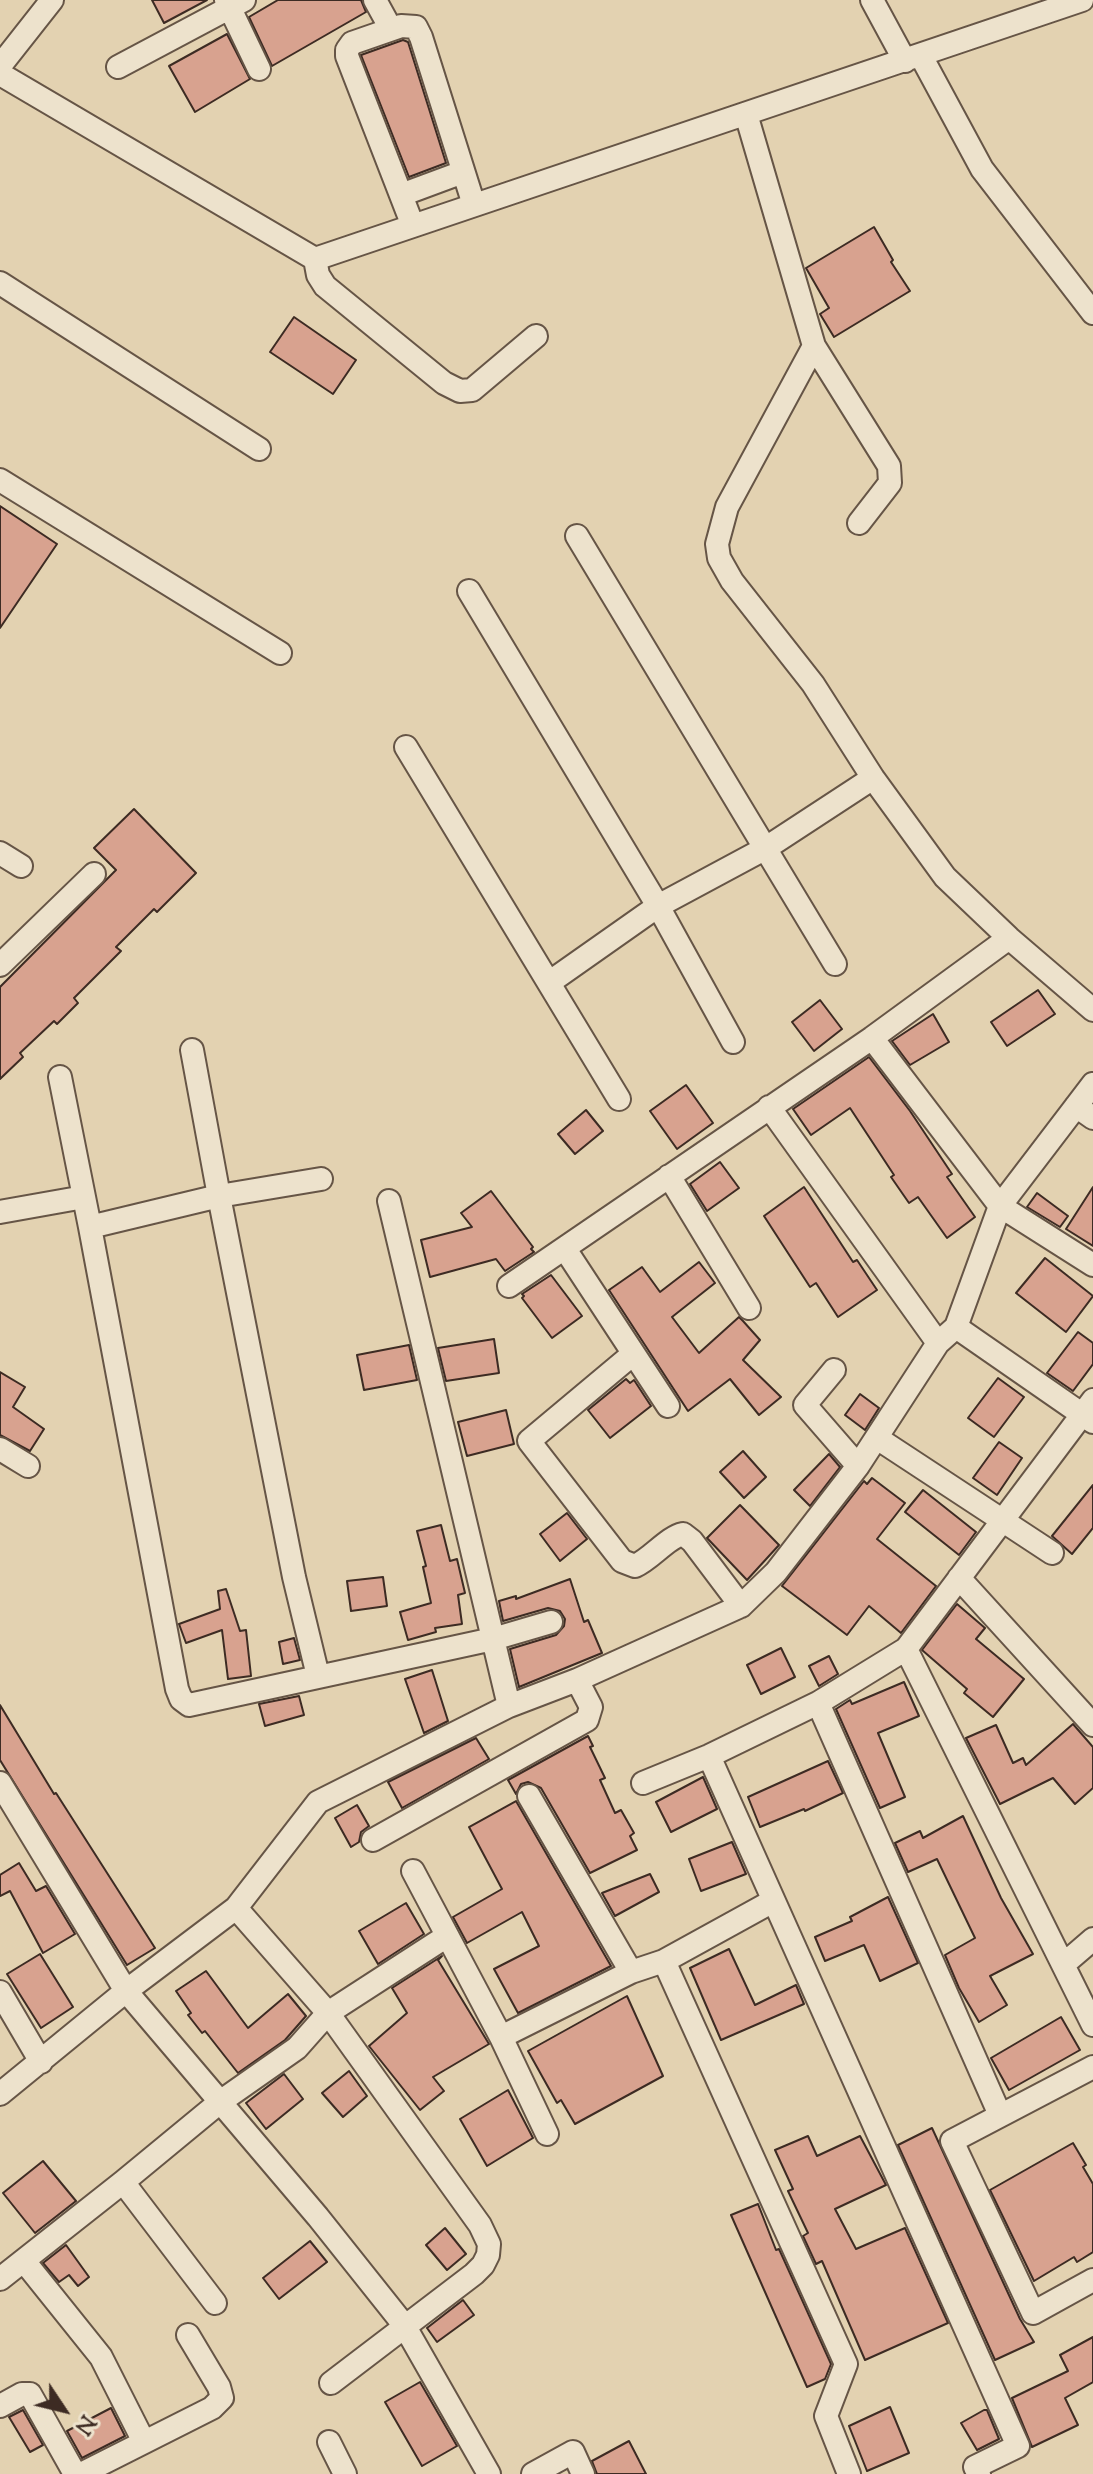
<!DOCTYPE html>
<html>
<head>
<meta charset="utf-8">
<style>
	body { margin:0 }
	#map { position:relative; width:1093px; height:2474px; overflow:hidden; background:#e3d2b1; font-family:"Sorts Mill Goudy",serif }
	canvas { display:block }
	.north { position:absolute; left:24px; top:2370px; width:80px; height:80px; -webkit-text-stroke:6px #ede2cc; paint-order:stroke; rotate:125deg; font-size:22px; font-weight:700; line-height:32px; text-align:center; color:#3d2b23 }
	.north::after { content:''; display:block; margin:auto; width:28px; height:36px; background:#3d2b23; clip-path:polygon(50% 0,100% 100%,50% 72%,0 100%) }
</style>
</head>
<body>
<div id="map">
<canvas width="1093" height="2474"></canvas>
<div class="north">N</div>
</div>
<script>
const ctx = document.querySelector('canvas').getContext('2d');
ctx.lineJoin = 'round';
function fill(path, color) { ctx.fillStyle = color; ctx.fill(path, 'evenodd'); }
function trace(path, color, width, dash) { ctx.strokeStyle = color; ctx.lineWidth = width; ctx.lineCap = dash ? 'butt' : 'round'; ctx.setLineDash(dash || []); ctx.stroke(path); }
const building = new Path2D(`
	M 152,0 L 207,0 L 164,23 Z
	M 278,0 L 361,0 L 366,12 L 272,66 L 249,17 Z
	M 227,34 L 250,79 L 195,112 L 169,66 Z
	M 403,40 L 408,42 L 446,163 L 409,177 L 361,55 Z
	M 874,227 L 893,260 L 891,262 L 910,291 L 834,337 L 820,314 L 829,308 L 806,268 Z
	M 294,317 L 356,360 L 333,394 L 270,352 Z
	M 0,506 L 57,544 L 0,628 Z
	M 134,809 L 196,873 L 157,912 L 154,909 L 116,947 L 121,951 L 74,998 L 78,1003 L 57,1024 L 54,1021 L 20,1053 L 23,1057 L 0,1079 L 0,987 L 116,870 L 94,848 Z
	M 1038,990 L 1055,1014 L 1007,1046 L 991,1022 Z
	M 820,1000 L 842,1029 L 814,1051 L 792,1022 Z
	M 933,1014 L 949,1042 L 910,1065 L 892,1041 Z
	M 869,1057 L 910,1111 L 952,1174 L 947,1177 L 975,1217 L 947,1238 L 918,1197 L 909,1203 L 891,1177 L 894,1175 L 850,1108 L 811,1135 L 793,1109 Z
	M 686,1085 L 713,1123 L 677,1149 L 650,1111 Z
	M 586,1110 L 603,1131 L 575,1154 L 558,1134 Z
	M 720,1162 L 739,1188 L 707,1211 L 690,1184 Z
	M 804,1187 L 853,1262 L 857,1260 L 877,1290 L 838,1317 L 816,1283 L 810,1287 L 764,1216 Z
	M 1093,1187 L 1093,1246 L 1066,1229 Z
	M 491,1191 L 533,1247 L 531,1249 L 534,1252 L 505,1271 L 496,1259 L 430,1277 L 421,1240 L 472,1227 L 461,1213 Z
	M 1037,1193 L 1068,1216 L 1060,1227 L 1027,1207 Z
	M 1045,1258 L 1093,1296 L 1066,1332 L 1016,1293 Z
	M 699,1262 L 715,1283 L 672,1317 L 699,1353 L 739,1317 L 743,1321 L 760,1340 L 743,1360 L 781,1397 L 759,1415 L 730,1379 L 688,1411 L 609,1290 L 642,1267 L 660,1292 Z
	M 551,1275 L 582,1316 L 552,1338 L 522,1298 L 524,1296 L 522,1294 Z
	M 1078,1332 L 1093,1343 L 1093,1364 L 1073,1391 L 1047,1373 Z
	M 494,1339 L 499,1373 L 446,1381 L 438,1348 Z
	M 409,1345 L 417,1380 L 364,1390 L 357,1355 Z
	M 0,1372 L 25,1387 L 13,1407 L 44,1429 L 30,1451 L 0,1435 Z
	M 998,1378 L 1024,1397 L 994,1437 L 968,1418 Z
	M 626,1379 L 630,1383 L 634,1380 L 651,1406 L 610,1438 L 588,1410 Z
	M 860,1394 L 879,1408 L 865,1430 L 845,1415 Z
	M 506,1410 L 514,1444 L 467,1456 L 458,1422 Z
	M 999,1442 L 1022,1458 L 997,1495 L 973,1478 Z
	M 743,1451 L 766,1477 L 744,1498 L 720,1472 Z
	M 829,1454 L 840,1467 L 810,1506 L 794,1490 Z
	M 872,1478 L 905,1503 L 877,1539 L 936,1586 L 901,1633 L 869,1606 L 847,1635 L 782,1586 L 864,1481 L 867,1484 Z
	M 1093,1485 L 1093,1528 L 1072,1554 L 1052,1536 Z
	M 923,1490 L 976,1532 L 959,1555 L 905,1512 Z
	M 740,1505 L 779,1545 L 747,1580 L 707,1538 Z
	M 567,1513 L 587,1539 L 560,1561 L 540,1534 Z
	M 441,1525 L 450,1561 L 457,1559 L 465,1593 L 458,1595 L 462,1624 L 435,1628 L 436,1632 L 408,1640 L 400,1612 L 431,1603 L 423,1567 L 426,1566 L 417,1531 Z
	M 383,1577 L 387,1606 L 351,1611 L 347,1581 Z
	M 570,1579 L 584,1622 L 588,1620 L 602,1653 L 519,1687 L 510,1649 L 556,1635 L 564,1626 L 565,1619 L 560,1611 L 548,1608 L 503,1621 L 499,1601 L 516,1596 L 516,1599 Z
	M 226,1589 L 240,1631 L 246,1630 L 251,1676 L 228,1679 L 222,1630 L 186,1643 L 179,1624 L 220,1609 L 218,1591 Z
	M 957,1604 L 985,1628 L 976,1639 L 1024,1679 L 993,1717 L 964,1693 L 967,1689 L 922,1650 Z
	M 294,1638 L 300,1660 L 283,1664 L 279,1642 Z
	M 781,1648 L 795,1677 L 761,1694 L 747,1665 Z
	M 829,1656 L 838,1674 L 819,1686 L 809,1666 Z
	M 432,1670 L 448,1721 L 424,1733 L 405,1679 Z
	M 904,1682 L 919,1716 L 878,1733 L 905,1797 L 880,1808 L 836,1709 L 850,1700 L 852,1704 Z
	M 299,1696 L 304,1715 L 265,1726 L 259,1704 Z
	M 0,1705 L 54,1794 L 56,1793 L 155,1948 L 127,1965 L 0,1760 Z
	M 1073,1724 L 1093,1747 L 1093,1788 L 1075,1804 L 1053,1778 L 1000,1804 L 966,1738 L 996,1725 L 1013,1763 L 1023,1758 L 1026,1765 Z
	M 588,1736 L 593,1746 L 590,1747 L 605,1778 L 600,1780 L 615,1813 L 621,1810 L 634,1833 L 630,1836 L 637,1850 L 590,1873 L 541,1788 L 528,1782 L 521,1784 L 516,1794 L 508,1780 Z
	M 476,1738 L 489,1759 L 402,1808 L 388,1782 Z
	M 828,1761 L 843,1793 L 805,1811 L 804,1809 L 760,1827 L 748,1797 Z
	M 703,1777 L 717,1809 L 671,1832 L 656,1802 Z
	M 516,1801 L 611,1966 L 518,2013 L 494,1969 L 539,1946 L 522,1912 L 467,1943 L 453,1917 L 502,1889 L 469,1827 Z
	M 357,1805 L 369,1826 L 361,1832 L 359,1842 L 351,1847 L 335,1818 Z
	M 963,1816 L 1001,1898 L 1033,1954 L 990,1976 L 1007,2005 L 979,2022 L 959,1988 L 945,1955 L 975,1938 L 937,1859 L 908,1872 L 895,1843 L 920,1831 L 923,1838 Z
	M 732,1842 L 746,1874 L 701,1891 L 689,1859 Z
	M 19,1863 L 36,1891 L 46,1886 L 75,1934 L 43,1953 L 10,1891 L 0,1896 L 0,1875 Z
	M 650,1874 L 659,1892 L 615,1916 L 602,1893 Z
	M 888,1897 L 918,1963 L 880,1981 L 864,1945 L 825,1961 L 815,1937 L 852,1921 L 850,1917 Z
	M 406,1903 L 424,1934 L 378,1964 L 359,1931 Z
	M 729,1949 L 755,2005 L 796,1985 L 804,2004 L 721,2040 L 690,1968 Z
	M 40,1954 L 73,2007 L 41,2028 L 7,1974 Z
	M 442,1956 L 438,1960 L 489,2044 L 433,2077 L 444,2091 L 420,2110 L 369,2046 L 407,2013 L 392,1988 Z
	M 206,1971 L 248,2028 L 288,1994 L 306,2016 L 285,2040 L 238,2073 L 205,2031 L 202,2033 L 188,2015 L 191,2013 L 176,1991 Z
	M 627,1996 L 663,2076 L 575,2124 L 561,2100 L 557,2103 L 528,2051 Z
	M 1061,2017 L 1080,2050 L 1009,2090 L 991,2058 Z
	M 349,2071 L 367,2096 L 343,2117 L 322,2093 Z
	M 284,2074 L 303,2099 L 266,2129 L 246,2103 Z
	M 508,2090 L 533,2138 L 487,2166 L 460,2119 Z
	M 932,2128 L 1020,2319 L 1034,2342 L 995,2360 L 898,2145 Z
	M 808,2136 L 817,2156 L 860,2136 L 886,2185 L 835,2209 L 856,2249 L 905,2228 L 948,2323 L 865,2360 L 822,2261 L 816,2264 L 803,2236 L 808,2233 L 788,2191 L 793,2189 L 775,2150 Z
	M 1073,2143 L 1086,2165 L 1083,2167 L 1093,2184 L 1093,2252 L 1077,2262 L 1074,2257 L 1034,2281 L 990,2190 Z
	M 43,2161 L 76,2201 L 35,2233 L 3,2193 Z
	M 758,2204 L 776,2250 L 779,2249 L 831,2364 L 825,2379 L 807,2387 L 731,2215 Z
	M 445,2228 L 466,2254 L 447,2270 L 426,2245 Z
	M 310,2241 L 327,2262 L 279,2299 L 263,2278 Z
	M 66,2245 L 89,2277 L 78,2286 L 69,2275 L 59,2282 L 43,2263 Z
	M 463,2300 L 474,2315 L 437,2342 L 427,2328 Z
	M 1093,2337 L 1093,2382 L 1065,2398 L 1078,2425 L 1032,2447 L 1012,2398 L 1068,2371 L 1060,2355 Z
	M 420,2382 L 457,2446 L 422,2466 L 385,2402 Z
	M 890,2407 L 909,2453 L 867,2471 L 849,2426 Z
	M 111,2408 L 125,2436 L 82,2458 L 67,2431 Z
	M 23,2410 L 43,2445 L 30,2452 L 9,2417 Z
	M 984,2410 L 987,2410 L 999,2439 L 977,2450 L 961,2423 Z
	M 629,2441 L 646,2474 L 597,2474 L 592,2461 Z`);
const minor = new Path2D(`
	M 226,0 L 259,69
	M 375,0 L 386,20
	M 872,0 L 905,61
	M 921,56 L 982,169 L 1093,313
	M 0,66 L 52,0
	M 118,67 L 244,0
	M 0,74 L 315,259 L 1082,0
	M 746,114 L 814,346 L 727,507 L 717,544 L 719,558 L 732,581 L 813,684 L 873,778 L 945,877 L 1009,938 L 1093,1010
	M 401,195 L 463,172
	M 413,226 L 347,56 L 347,50 L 352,43 L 401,26 L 416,27 L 421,37 L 474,205
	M 315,259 L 318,275 L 325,286 L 444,383 L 460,391 L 472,390 L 536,336
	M 0,283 L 259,449
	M 814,346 L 889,466 L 890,483 L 859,523
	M 0,480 L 280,653
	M 577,536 L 835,964
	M 469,591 L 658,906 L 733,1042
	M 406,747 L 619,1099
	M 0,853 L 21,866
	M 0,965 L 94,874
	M 550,982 L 658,906 L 766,848 L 873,778
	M 872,1038 L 1000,1206 L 1093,1265
	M 192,1050 L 219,1196 L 321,1179
	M 60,1077 L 90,1227
	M 1076,1106 L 1093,1118
	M 769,1107 L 938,1343
	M 669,1176 L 749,1308
	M 389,1201 L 509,1706
	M 0,1212 L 84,1197
	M 565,1249 L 668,1406
	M 509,1286 L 872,1038 L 1009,938
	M 956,1327 L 1093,1422
	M 633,1354 L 529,1441 L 622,1561 L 635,1566 C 651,1559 668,1537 683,1534 L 692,1541 L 741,1606
	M 834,1370 L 805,1405 L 858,1466
	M 877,1438 L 1052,1553
	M 0,1449 L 28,1466
	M 959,1578 L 1093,1725
	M 906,1649 L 1093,2025
	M 318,1676 L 294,1577 L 219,1196 L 90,1227 L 177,1689 L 181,1699 L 189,1705 L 493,1639 L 551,1622
	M 818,1703 L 1000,2115
	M 709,1756 L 1018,2446 L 975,2467 L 979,2474
	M 0,1783 L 126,1991 L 318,2217 L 404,2325 L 489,2474
	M 643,1783 L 709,1756 L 818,1703 L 906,1649 L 1093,1400
	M 529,1796 L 631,1972
	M 373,1840 L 587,1720 L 591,1707 L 577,1680
	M 413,1871 L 501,2037 L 547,2134
	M 236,1908 L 328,2013 L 480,2225 L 489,2244 L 488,2255 L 483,2265 L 474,2274 L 331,2383
	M 664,1961 L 846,2364 L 826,2416 L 849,2474
	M 1064,1964 L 1093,1939
	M 0,1992 L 41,2062
	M 501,2037 L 631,1972 L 664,1961 L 773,1901
	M 1093,2067 L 952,2141 L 1033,2313 L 1093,2280
	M 0,2094 L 126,1991 L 236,1908 L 318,1802 L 509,1706 L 577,1680 L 741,1606 L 776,1572 L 858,1466 L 938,1343 L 956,1327 L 1000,1206 L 1093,1084
	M 123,2182 L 215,2303
	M 24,2261 L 101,2357 L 144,2442
	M 0,2279 L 123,2182 L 220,2102 L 297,2048 L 328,2013 L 447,1936
	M 0,2406 L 22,2394 L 30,2394 L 75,2474
	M 329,2442 L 345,2474
	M 81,2474 L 212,2408 L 222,2398 L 219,2387 L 188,2335
	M 533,2474 L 573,2452 L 583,2474`);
fill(building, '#d8a28f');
trace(building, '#3d2b23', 2);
trace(minor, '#665546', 26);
trace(minor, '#ede2cc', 22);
</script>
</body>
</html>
